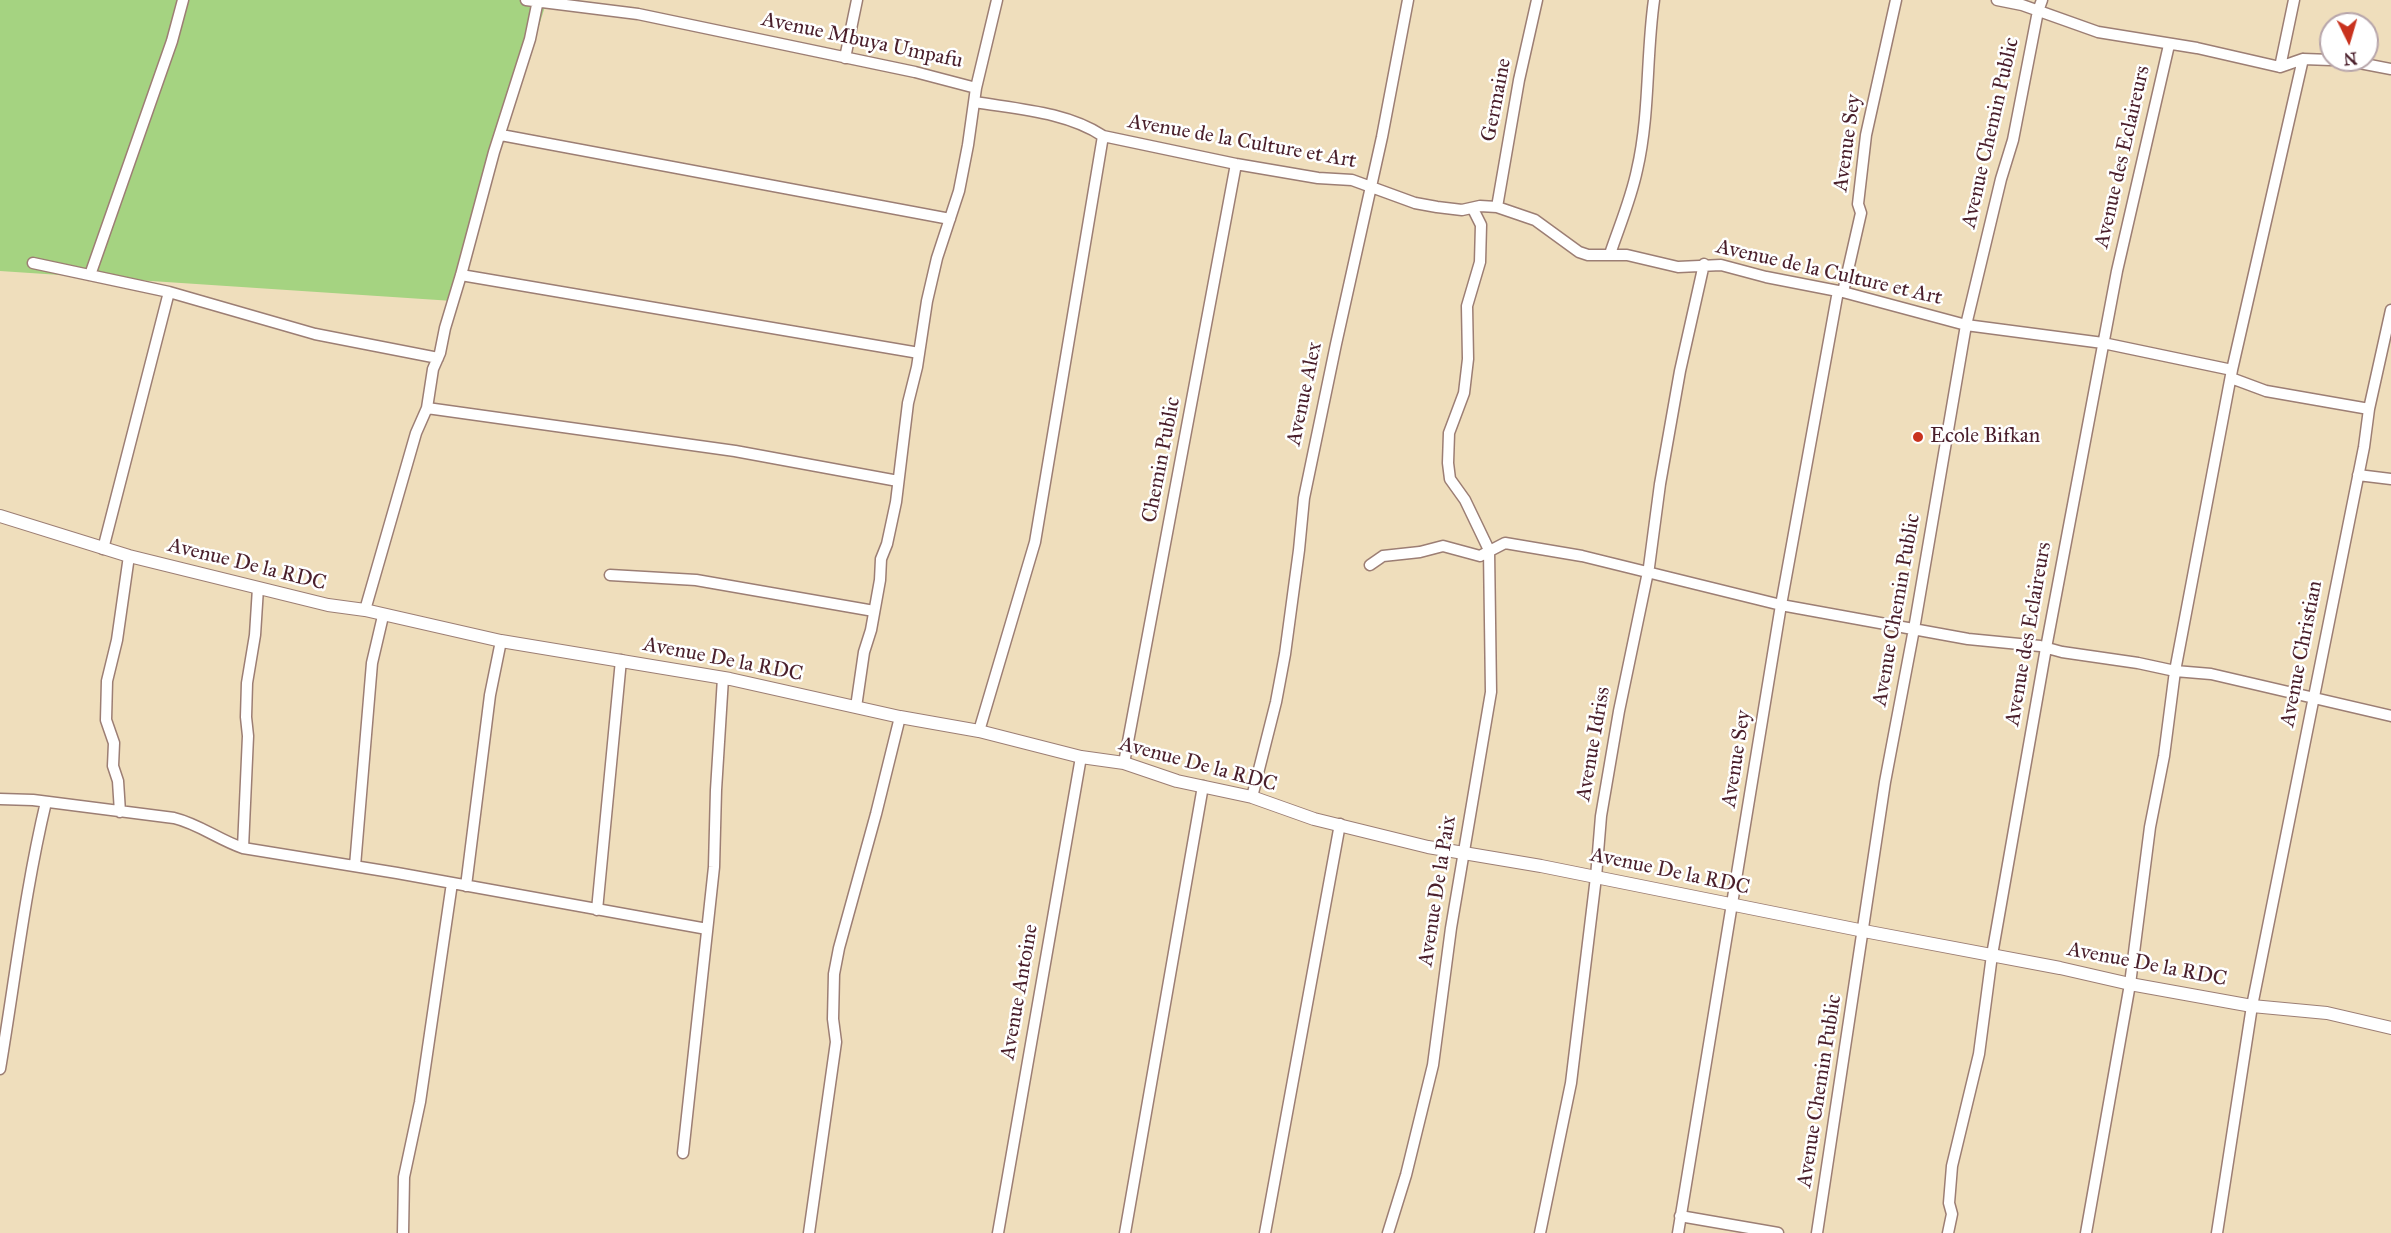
<!DOCTYPE html>
<html>
<head>
<meta charset="utf-8">
<style>
	body { margin:0 }
	#map { position:relative; width:2391px; height:1233px; overflow:hidden; background:#efdebc; font-family:"IM FELL Great Primer",serif }
	canvas { display:block }
	.north { position:absolute; left:2319px; top:12px; width:60px; height:60px; box-sizing:border-box; background:#fff; border:2px solid #b7a5aa; border-radius:50%; rotate:175deg; font-size:16px; font-weight:700; line-height:24px; text-align:center; color:#4a1f2b }
	.north::after { content:''; display:block; margin:auto; width:21px; height:27px; background:#c8321e; clip-path:polygon(50% 0,100% 100%,50% 72%,0 100%) }
</style>
</head>
<body>
<div id="map">
<canvas width="2391" height="1233"></canvas>
<div class="north">N</div>
</div>
<script>
const ctx = document.querySelector('canvas').getContext('2d');
ctx.lineJoin = 'round';
function fill(path, color) { ctx.fillStyle = color; ctx.fill(path, 'evenodd'); }
function trace(path, color, width, dash) { ctx.strokeStyle = color; ctx.lineWidth = width; ctx.lineCap = dash ? 'butt' : 'round'; ctx.setLineDash(dash || []); ctx.stroke(path); }
function drawText(font, color, halo, rows, align = 'center') {
  ctx.font = font + ' "IM FELL Great Primer",serif'; ctx.lineWidth = 5; ctx.setLineDash([]); ctx.textBaseline = 'middle'; ctx.strokeStyle = halo; ctx.fillStyle = color; for (const [text, x, y, turn = 0] of rows) {
    ctx.save(); ctx.translate(x, y); ctx.rotate((+turn || 0) * Math.PI / 180); ctx.textAlign = isNaN(turn) ? turn : align; if (halo) ctx.strokeText(text, 0, 0); ctx.fillText(text, 0, 0); ctx.restore();
  }
}
const green = new Path2D(`
	M 0,0 L 547,0 L 453,301 L 0,271 Z`);
const minor = new Path2D(`
	M 526,0 L 638,14 L 915,72 L 976,88
	M 1997,0 L 2022,5 L 2098,32 L 2197,48 L 2280,67 L 2303,59 L 2331,60
	M 845,58 L 857,0
	M 2344,60 L 2391,69
	M 2280,67 L 2294,0
	M 975,102 C 1017,109 1067,112 1103,136 L 1236,164 L 1318,178 L 1352,180 L 1415,203 L 1437,207 L 1462,210 L 1480,206 L 1497,207 L 1535,220 L 1579,252 L 1588,255 L 1627,255 L 1678,267 L 1721,265 L 1766,277 L 1843,292 L 1966,325 L 2103,343 L 2232,370
	M 501,135 L 950,219
	M 1497,207 L 1519,80 L 1537,0
	M 1610,254 C 1619,227 1631,199 1637,170 C 1650,114 1646,56 1654,0
	M 33,263 L 169,292 L 315,334 L 438,358
	M 90,275 L 172,41 L 183,0
	M 461,275 L 919,353
	M 1843,292 L 1861,213 L 1858,204 L 1866,135 L 1896,0
	M 2231,378 L 2266,391 L 2369,409
	M 427,408 L 735,451 L 898,481
	M 2358,475 L 2391,479
	M 103,549 L 169,292
	M 1370,565 L 1383,556 L 1420,552 L 1443,546 L 1480,556 L 1505,543 L 1582,556 L 1781,605 L 1968,639 L 2040,646 L 2062,652 L 2138,663 L 2175,671 L 2211,674 L 2391,716
	M 610,575 L 696,580 L 874,611
	M 365,610 L 416,433 L 427,408 L 433,369 L 440,353 L 445,328 L 461,275 L 494,152 L 530,39 L 538,0
	M 856,707 L 864,652 L 871,630 L 880,580 L 881,559 L 887,544 L 896,502 L 908,403 L 917,367 L 927,301 L 937,258 L 959,191 L 968,145 L 976,88 L 997,0
	M 979,731 L 1035,542 L 1103,136
	M 1124,763 L 1236,164
	M 1252,797 L 1276,702 L 1285,654 L 1299,550 L 1304,498 L 1336,344 L 1382,137 L 1408,0
	M 0,799 L 33,800 L 174,818 C 199,824 219,840 243,848 L 397,873 L 707,929
	M 120,812 L 118,781 L 113,766 L 114,743 L 106,720 L 107,681 L 117,640 L 129,556
	M 243,848 L 248,736 L 246,717 L 247,683 L 255,635 L 258,588
	M 355,866 L 372,663 L 383,616
	M 466,886 L 490,695 L 501,641
	M 597,910 L 621,660
	M 0,1069 C 15,980 25,890 46,802
	M 683,1153 L 714,867 L 716,790 L 723,678
	M 1680,1216 L 1778,1233
	M 403,1233 L 404,1177 L 420,1102 L 452,883
	M 809,1233 L 836,1042 L 833,1019 L 834,974 L 839,948 L 876,814 L 900,717
	M 998,1233 L 1081,757
	M 1125,1233 L 1203,786
	M 1265,1233 L 1340,824
	M 1388,1233 L 1406,1175 L 1433,1065 L 1451,928 L 1491,692 L 1489,550 L 1465,500 L 1450,479 L 1448,463 L 1449,433 L 1464,393 L 1468,359 L 1467,306 L 1480,262 L 1481,225 L 1473,209
	M 1540,1233 L 1571,1083 L 1596,877 L 1601,816 L 1619,711 L 1649,567 L 1660,484 L 1680,371 L 1704,264
	M 1678,1233 L 1781,605 L 1838,291
	M 1817,1233 L 1885,782 L 1914,629 L 1966,325 L 2001,179 L 2013,140 L 2038,11 L 2042,0
	M 1948,1233 L 1952,1214 L 1949,1203 L 1952,1166 L 1979,1054 L 1992,955 L 2046,648 L 2117,271 L 2169,45
	M 2086,1233 L 2130,984 L 2150,827 L 2164,756 L 2175,671 L 2232,370 L 2303,59
	M 2217,1233 L 2252,1006 L 2364,447 L 2369,409 L 2391,310`);
const tertiary = new Path2D(`
	M 0,516 L 129,556 L 328,605 L 365,610 L 501,641 L 730,679 L 900,717 L 979,731 L 1081,757 L 1124,763 L 1177,781 L 1252,797 L 1314,819 L 1428,847 L 1541,866 L 1864,931 L 2060,968 L 2130,984 L 2252,1006 L 2327,1013 L 2391,1028`);
const markers = [
	[1918,437,6,"#c8321e"]
];
const streetNames = [
	["Avenue Mbuya Umpafu",862,41,12],
	["Germaine",1497,100,-79],
	["Avenue Chemin Public",1991,133,-77],
	["Avenue de la Culture et Art",1242,142,10],
	["Avenue Sey",1848,143,-82],
	["Avenue des Eclaireurs",2123,157,-77],
	["Avenue de la Culture et Art",1829,273,13],
	["Avenue Alex",1305,394,-78],
	["Chemin Public",1162,460,-79],
	["Avenue De la RDC",247,565,14],
	["Avenue Chemin Public",1897,610,-80],
	["Avenue des Eclaireurs",2029,634,-80],
	["Avenue Christian",2302,654,-79],
	["Avenue De la RDC",723,660,11],
	["Avenue Idriss",1594,744,-80],
	["Avenue Sey",1737,759,-81],
	["Avenue De la RDC",1198,765,15],
	["Avenue De la RDC",1670,872,12],
	["Avenue De la Paix",1438,891,-81],
	["Avenue De la RDC",2147,965,11],
	["Avenue Antoine",1020,992,-80],
	["Avenue Chemin Public",1820,1091,-81]
];
const poiNames = [
	["Ecole Bifkan",1930,437]
];
fill(green, '#a5d381');
trace(minor, '#9c7e74', 13);
trace(tertiary, '#9c7e74', 14);
trace(minor, '#fff', 10);
trace(tertiary, '#fff', 12);
for (const [x, y, r, color] of markers) { const dot = new Path2D(); dot.arc(x, y, r, 0, 2 * Math.PI); ctx.fillStyle = color; ctx.fill(dot); trace(dot, '#fff', 2); }
drawText('21px', '#4a1f2b', '#fff', streetNames);
drawText('21px', '#4a1f2b', '#fff', poiNames, 'left');
</script>
</body>
</html>
